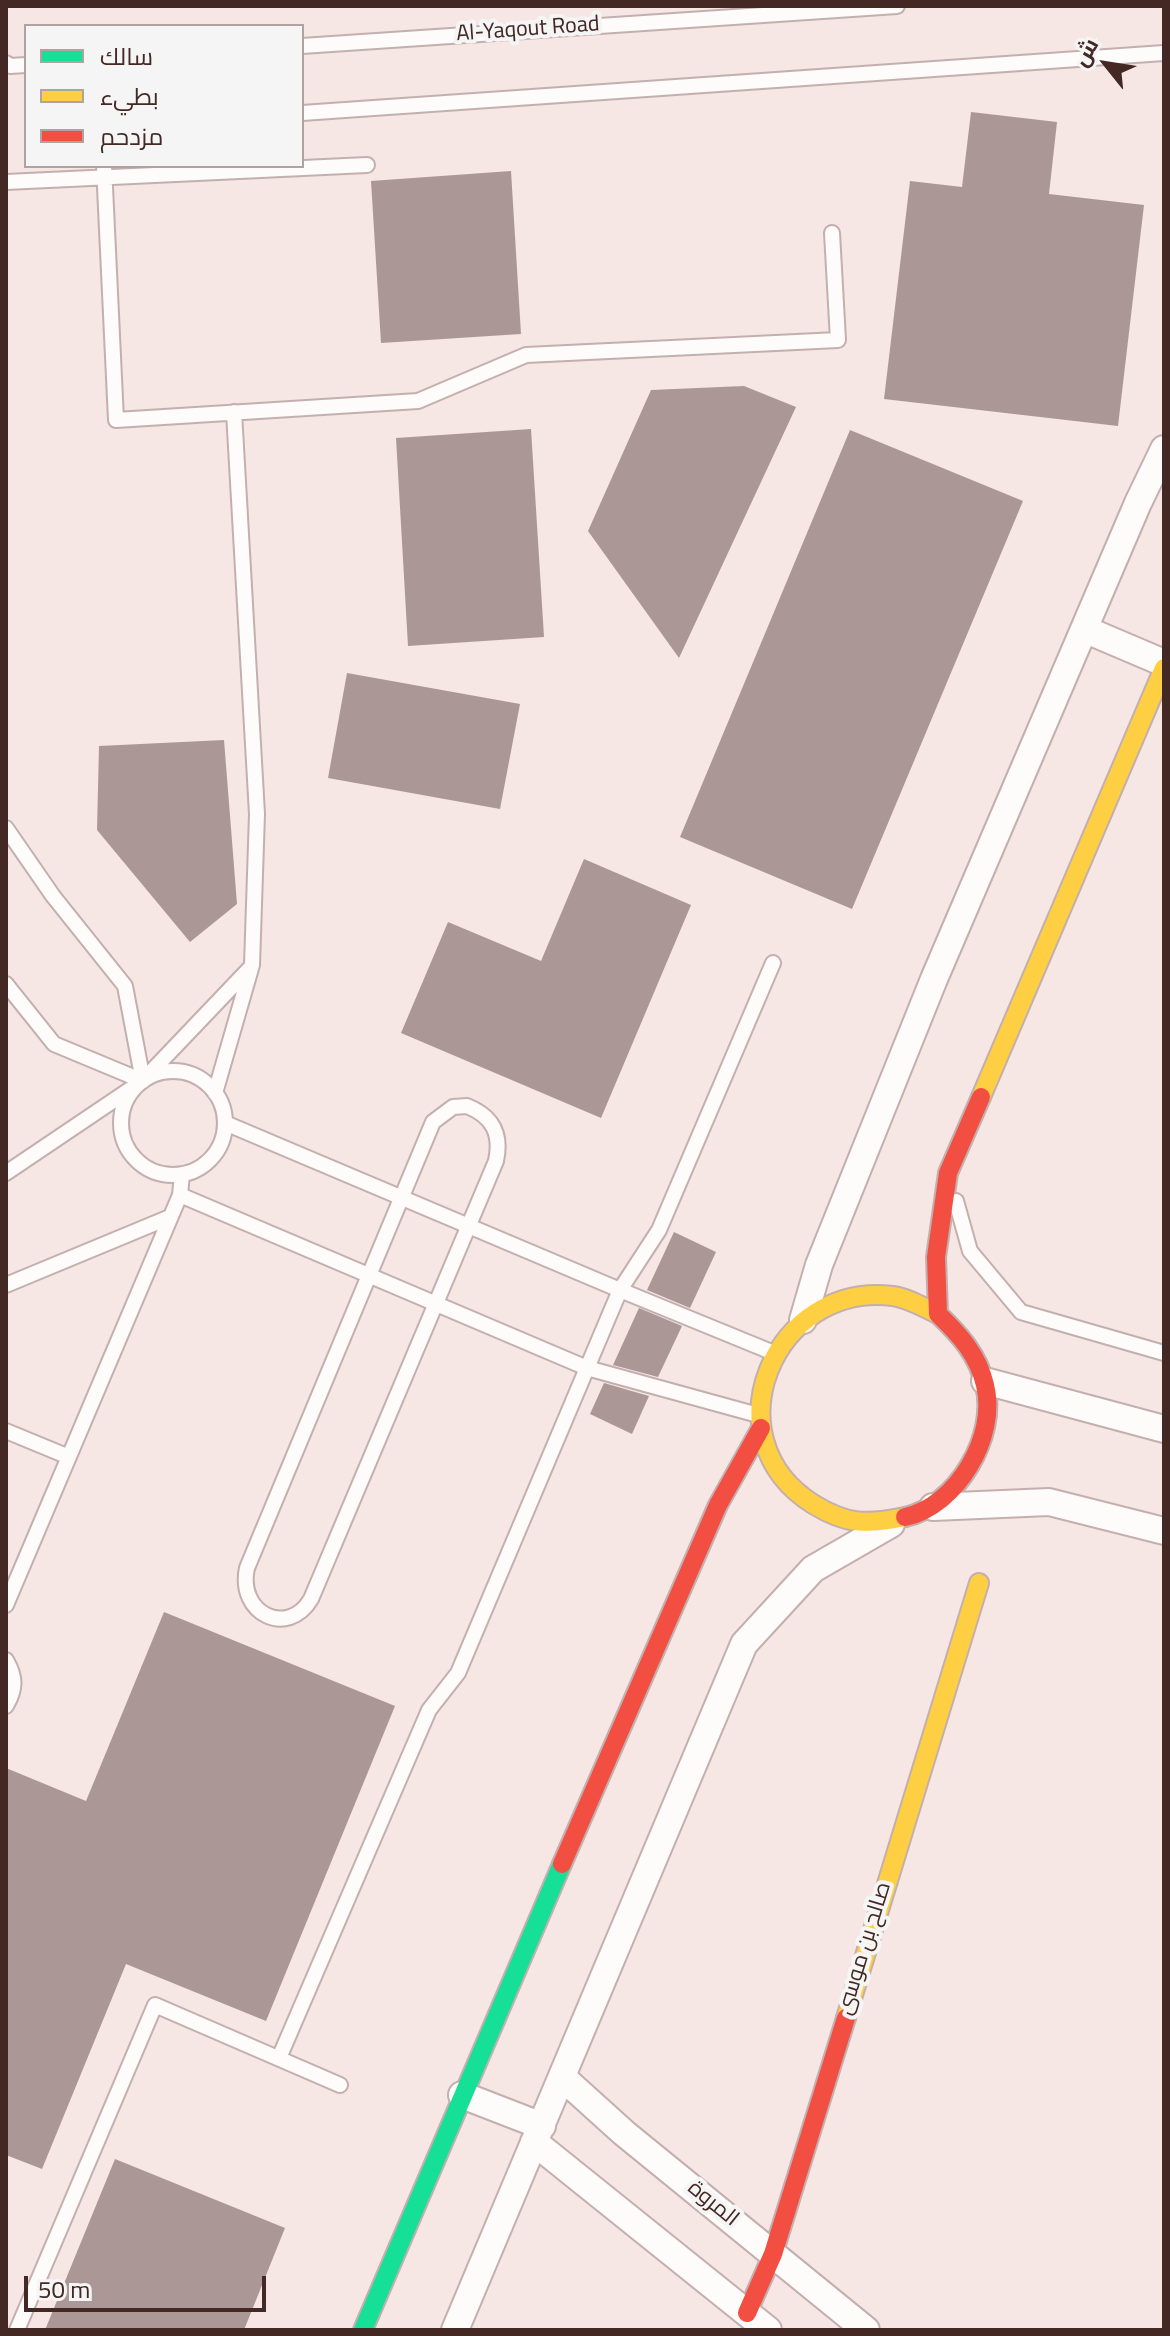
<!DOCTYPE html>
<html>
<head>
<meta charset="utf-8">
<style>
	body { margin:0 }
	#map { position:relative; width:1170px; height:2336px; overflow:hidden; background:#f6e6e4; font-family:Georgia,Cairo,serif }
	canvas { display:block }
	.frame { position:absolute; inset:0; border:8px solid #432824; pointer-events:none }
	.legend { position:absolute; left:24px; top:24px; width:280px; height:144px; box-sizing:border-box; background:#f5f5f5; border:2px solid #aea3a1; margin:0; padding:10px 14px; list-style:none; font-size:24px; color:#432824 }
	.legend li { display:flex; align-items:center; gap:16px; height:40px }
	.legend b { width:40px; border:2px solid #aea3a1 }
	.north { position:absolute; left:1066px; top:24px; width:80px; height:80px; -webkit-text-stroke:6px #f5f5f5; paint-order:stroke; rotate:300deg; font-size:22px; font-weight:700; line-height:32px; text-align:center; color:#432824 }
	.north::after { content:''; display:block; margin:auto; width:28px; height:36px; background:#432824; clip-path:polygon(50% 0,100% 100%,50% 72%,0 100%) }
	.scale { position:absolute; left:24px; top:2276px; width:242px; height:36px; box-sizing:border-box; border:4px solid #432824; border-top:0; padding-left:10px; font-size:24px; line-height:28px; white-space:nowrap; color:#432824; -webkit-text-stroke:6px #f5f5f5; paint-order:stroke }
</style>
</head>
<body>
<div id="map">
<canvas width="1170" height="2336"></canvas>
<div class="frame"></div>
<ul class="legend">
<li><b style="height:10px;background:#16e098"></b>سالك</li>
<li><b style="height:10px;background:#ffcf43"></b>بطيء</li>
<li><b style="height:10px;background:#f24e42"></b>مزدحم</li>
</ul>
<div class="north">ش</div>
<div class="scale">50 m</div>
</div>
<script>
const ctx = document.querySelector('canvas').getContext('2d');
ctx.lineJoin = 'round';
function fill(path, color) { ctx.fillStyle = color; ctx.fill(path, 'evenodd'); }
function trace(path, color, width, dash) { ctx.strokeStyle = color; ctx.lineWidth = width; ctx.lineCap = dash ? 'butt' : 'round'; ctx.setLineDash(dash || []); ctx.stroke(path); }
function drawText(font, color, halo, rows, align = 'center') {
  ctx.font = font + ' Georgia,Cairo,serif'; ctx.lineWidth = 8; ctx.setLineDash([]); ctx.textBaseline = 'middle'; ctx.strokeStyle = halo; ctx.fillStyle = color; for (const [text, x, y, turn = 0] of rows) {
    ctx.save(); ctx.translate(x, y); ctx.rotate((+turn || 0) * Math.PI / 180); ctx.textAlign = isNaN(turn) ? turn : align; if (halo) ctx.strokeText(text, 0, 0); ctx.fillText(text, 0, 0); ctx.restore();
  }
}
const building = new Path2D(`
	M 971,112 L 1057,122 L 1049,194 L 1144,205 L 1118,426 L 884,399 L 910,181 L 962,187 Z
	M 511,171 L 521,334 L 381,343 L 371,181 Z
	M 744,386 L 796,407 L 679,658 L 588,531 L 651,390 Z
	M 531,429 L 544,637 L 408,646 L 396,438 Z
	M 850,430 L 1023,501 L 852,909 L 680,837 Z
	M 347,673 L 520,704 L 500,809 L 328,778 Z
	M 224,740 L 237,904 L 190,942 L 97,830 L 99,746 Z
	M 584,859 L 691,905 L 601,1118 L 401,1033 L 448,922 L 541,961 Z
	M 674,1232 L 716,1252 L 690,1308 L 647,1290 Z
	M 639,1308 L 682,1326 L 658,1377 L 613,1365 Z
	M 604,1383 L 649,1396 L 632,1434 L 590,1414 Z
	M 164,1612 L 395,1706 L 266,2021 L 126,1964 L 42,2169 L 6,2155 L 6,1768 L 86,1801 Z
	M 115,2159 L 285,2228 L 244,2330 L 45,2330 Z`);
const lane = new Path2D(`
	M 302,46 L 897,6
	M 6,63 L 10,66 L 26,65
	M 302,113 L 1164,53
	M 104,166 L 116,420 L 418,401 L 526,355 L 838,340 L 832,233
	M 6,182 L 367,165
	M 6,828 L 53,896 L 125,986 L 143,1081 L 54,1044 L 6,984
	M121 1123a52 52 0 1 1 104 0a52 52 0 1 1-104 0Z
	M 148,1075 L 249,969
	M 215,1093 L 252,965 L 257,814 L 234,412
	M 467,1106 C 492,1116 502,1133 496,1161 L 311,1599 C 288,1638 237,1614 247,1568 L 433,1122 L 453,1107 Z
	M 225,1123 L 620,1290 L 774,1353
	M 6,1173 L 132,1088
	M 180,1195 L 587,1368 L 758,1415
	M 956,1201 L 970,1251 L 1021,1312 L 1164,1353
	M 6,1285 L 170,1217
	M 6,1431 L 69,1457
	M 6,1605 L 180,1195 L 182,1174
	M 6,1660 C 16,1677 16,1689 6,1706
	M 279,2058 L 429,1710 L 458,1673 L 620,1290 L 659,1230 L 773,963
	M 17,2330 L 155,2005 L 340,2085`);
const street = new Path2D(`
	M 1084,629 L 1164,663
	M 803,1320 L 819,1265 L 934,979 L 1138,503 L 1164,449
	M 985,1381 L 1164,1429
	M 933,1507 L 1049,1502 L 1164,1531
	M 562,2077 L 624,2133 L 866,2330
	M 462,2095 L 542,2126
	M 534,2142 L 768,2330
	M 455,2330 L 744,1644 L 813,1569 L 891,1524`);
const fast = new Path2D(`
	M 363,2330 L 562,1864`);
const slow = new Path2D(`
	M 981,1097 L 1164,668
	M 905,1517 C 867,1525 847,1525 813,1504 C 708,1438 774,1281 893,1296 C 909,1298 924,1308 938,1314
	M 846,2018 L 979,1583`);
const jam = new Path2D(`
	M 905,1517 C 957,1506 998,1436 985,1385 C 978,1355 960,1335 938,1314 L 936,1257 L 948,1173 L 981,1097
	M 562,1864 L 718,1505 L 761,1428
	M 747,2313 L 773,2254 L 846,2018`);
const streetNames = [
	["Al-Yaqout Road",528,31,-4],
	["صالح بن موسى",866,1949,-73],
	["المروة",712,2205,39]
];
fill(building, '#ab9896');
trace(lane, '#c3b0ae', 18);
trace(street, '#c3b0ae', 30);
trace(fast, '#c3b0ae', 22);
trace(slow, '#c3b0ae', 22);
trace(jam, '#c3b0ae', 22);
trace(lane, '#fefbfb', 14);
trace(street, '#fefbfb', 26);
trace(fast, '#16e098', 18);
trace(slow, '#ffcf43', 18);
trace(jam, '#f24e42', 18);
drawText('22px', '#432824', '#f5f5f5', streetNames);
</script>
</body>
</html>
